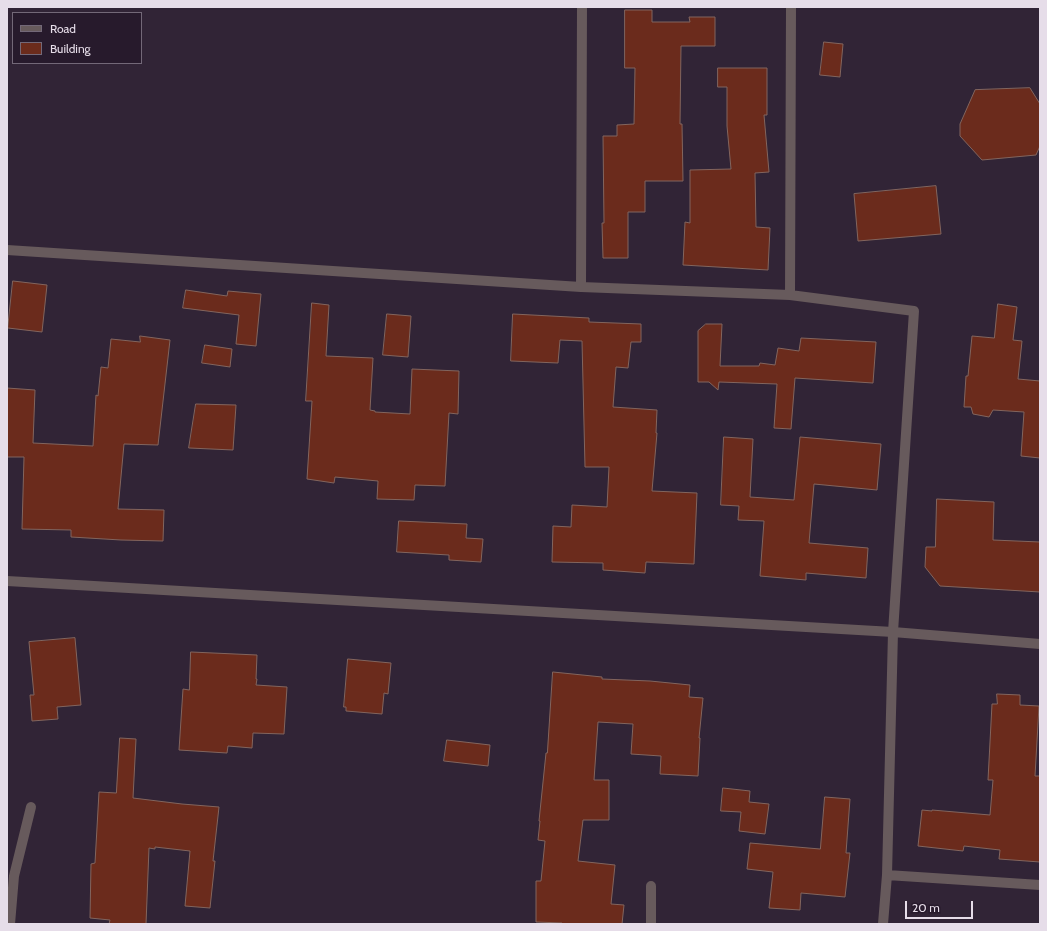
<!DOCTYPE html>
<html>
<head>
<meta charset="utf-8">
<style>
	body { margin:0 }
	#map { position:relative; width:1047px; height:931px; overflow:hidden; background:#312436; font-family:Cabin,sans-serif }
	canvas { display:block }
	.frame { position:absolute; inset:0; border:8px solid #e6dde9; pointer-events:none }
	.legend { position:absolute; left:12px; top:12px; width:130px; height:52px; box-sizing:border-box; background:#271a2c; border:1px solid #736878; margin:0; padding:5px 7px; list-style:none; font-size:12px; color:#e6dde9 }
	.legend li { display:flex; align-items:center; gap:8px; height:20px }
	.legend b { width:20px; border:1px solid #736878 }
	.scale { position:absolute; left:905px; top:901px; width:68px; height:18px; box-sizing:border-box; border:2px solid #e6dde9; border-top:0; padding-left:5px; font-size:12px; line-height:14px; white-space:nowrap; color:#e6dde9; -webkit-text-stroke:3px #271a2c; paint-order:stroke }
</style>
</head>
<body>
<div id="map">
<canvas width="1047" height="931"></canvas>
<div class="frame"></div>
<ul class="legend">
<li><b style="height:5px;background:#675a5c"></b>Road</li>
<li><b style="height:11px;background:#6b2b1c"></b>Building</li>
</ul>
<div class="scale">20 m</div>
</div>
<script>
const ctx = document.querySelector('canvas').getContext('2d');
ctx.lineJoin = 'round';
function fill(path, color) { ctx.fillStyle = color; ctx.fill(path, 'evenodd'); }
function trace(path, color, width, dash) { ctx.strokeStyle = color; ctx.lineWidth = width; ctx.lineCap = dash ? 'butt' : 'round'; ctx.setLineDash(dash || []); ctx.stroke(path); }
const building = new Path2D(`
	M 625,10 L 652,10 L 652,22 L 690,22 L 689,17 L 715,17 L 715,46 L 681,46 L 680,124 L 682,124 L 683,181 L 645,181 L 645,212 L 628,212 L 628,258 L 603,258 L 602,223 L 604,223 L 603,136 L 617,136 L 617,125 L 634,124 L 635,68 L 625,68 Z
	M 824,42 L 843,44 L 840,77 L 820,75 Z
	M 718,68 L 767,68 L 767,115 L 764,115 L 769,172 L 755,173 L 756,227 L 770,228 L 768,270 L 683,265 L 685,222 L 690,223 L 690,170 L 731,169 L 727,126 L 727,87 L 718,87 Z
	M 1030,88 L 1040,104 L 1040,146 L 1036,155 L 982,160 L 960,136 L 960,124 L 975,90 Z
	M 936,186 L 941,234 L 858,241 L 854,194 Z
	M 13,281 L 47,285 L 42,332 L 8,328 Z
	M 186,290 L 227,296 L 228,291 L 261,294 L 256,346 L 236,344 L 239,315 L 183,308 Z
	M 312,303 L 329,305 L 326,356 L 373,358 L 370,410 L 375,411 L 375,412 L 410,414 L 412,369 L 459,371 L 458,414 L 449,413 L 445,486 L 415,485 L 414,500 L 377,499 L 378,481 L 335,477 L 334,483 L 307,479 L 312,401 L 306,401 Z
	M 998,304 L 1017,307 L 1013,340 L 1022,341 L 1018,379 L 1040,381 L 1040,458 L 1021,456 L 1024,412 L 993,410 L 989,417 L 973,414 L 971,407 L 964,407 L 966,376 L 968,376 L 972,336 L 994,338 Z
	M 387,314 L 411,316 L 408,357 L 383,355 Z
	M 513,314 L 589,318 L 589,322 L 641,324 L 641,342 L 631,342 L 628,368 L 616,367 L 613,407 L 657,410 L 656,433 L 657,433 L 652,491 L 697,493 L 694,564 L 646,562 L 645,573 L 603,570 L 603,563 L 552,562 L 553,526 L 571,527 L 572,505 L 607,507 L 609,467 L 585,467 L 582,341 L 560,340 L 558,363 L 511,361 Z
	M 706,324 L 722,324 L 720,366 L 759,366 L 760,363 L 775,365 L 778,348 L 799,351 L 801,338 L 876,342 L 873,383 L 795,378 L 791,429 L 774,428 L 777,384 L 719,382 L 718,390 L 709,382 L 698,382 L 698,331 Z
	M 140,336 L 170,340 L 158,445 L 124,444 L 118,509 L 164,510 L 163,541 L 121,540 L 71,537 L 71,530 L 22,529 L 24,457 L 7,457 L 7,388 L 35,390 L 33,443 L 93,446 L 96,395 L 98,396 L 101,367 L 108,368 L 111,339 L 140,342 Z
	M 205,345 L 232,349 L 230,367 L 202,363 Z
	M 196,404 L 236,405 L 233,450 L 189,448 Z
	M 724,437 L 753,439 L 750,497 L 794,500 L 800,437 L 881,444 L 877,490 L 814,484 L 809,543 L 868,548 L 866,578 L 806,573 L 806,580 L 760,576 L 764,521 L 738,520 L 739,506 L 721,505 Z
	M 937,499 L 994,502 L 993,540 L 1040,542 L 1040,592 L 940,586 L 925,567 L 926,547 L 935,547 Z
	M 399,521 L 467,524 L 466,538 L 483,539 L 481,562 L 449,560 L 449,555 L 397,552 Z
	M 75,638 L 81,705 L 57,707 L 58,719 L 32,721 L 30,695 L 34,695 L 29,642 Z
	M 191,652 L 257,655 L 256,679 L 257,679 L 256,685 L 287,687 L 284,734 L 253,733 L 252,748 L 228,746 L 227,753 L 179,750 L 183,689 L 189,690 Z
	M 348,659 L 391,663 L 388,694 L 384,693 L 382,714 L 346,711 L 346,707 L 344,707 Z
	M 553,672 L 602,677 L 602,679 L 650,681 L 690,685 L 689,697 L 703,698 L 699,738 L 700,738 L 698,776 L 660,774 L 661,756 L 631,754 L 633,724 L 598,722 L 594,780 L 609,780 L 609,820 L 583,820 L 578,861 L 615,865 L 611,904 L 624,905 L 622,924 L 562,924 L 562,923 L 536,922 L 536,881 L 541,881 L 545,841 L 538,840 L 540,821 L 539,821 L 546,753 L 547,753 Z
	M 997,694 L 1020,695 L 1020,705 L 1039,706 L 1035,776 L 1040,776 L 1040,862 L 999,859 L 1000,850 L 964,846 L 963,851 L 918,846 L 922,810 L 932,811 L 932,810 L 990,815 L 993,780 L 988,780 L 992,704 L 997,704 Z
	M 120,738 L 136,739 L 133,798 L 182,804 L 219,807 L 213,861 L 215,861 L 210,908 L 185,906 L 190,851 L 155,847 L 155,849 L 149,848 L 146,924 L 109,924 L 110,920 L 90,918 L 91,864 L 95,863 L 99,792 L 116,793 Z
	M 447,740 L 490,745 L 488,766 L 444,761 Z
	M 723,788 L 750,791 L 749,802 L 769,804 L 765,834 L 739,831 L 741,812 L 721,811 Z
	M 825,797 L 850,799 L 846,853 L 850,853 L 845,897 L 801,893 L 800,910 L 769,908 L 773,872 L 747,869 L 750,843 L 820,849 Z`);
const minor = new Path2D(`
	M 7,250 L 581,287 L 790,295 L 914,311 L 893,632 L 887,875 L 883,924
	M 581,287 L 582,7
	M 790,295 L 791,7
	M 7,581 L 893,632 L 1040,644
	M 887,875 L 1040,885
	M 10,924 L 14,876 L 31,807
	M 651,924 L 651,886`);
fill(building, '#6b2b1c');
trace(building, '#82655e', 1);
trace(minor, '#675a5c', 10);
</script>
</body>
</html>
